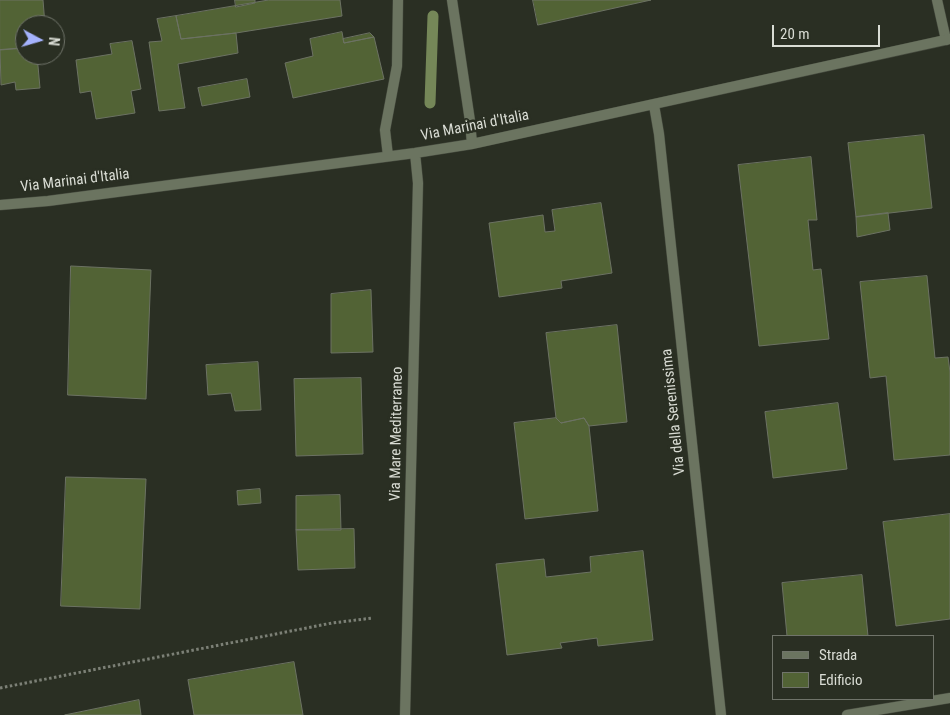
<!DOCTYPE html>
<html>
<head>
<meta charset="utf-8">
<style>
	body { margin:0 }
	#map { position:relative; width:950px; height:715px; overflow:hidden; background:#2a2f23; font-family:"Roboto Condensed",sans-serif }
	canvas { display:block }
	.legend { position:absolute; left:772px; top:635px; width:162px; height:65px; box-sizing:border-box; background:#2a2f23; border:1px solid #70746a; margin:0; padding:6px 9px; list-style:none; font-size:15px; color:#d9dcd4 }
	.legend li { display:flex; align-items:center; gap:10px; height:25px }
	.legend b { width:25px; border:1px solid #70746a }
	.north { position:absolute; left:15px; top:15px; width:50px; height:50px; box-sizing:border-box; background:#2a2f23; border:1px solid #70746a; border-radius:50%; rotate:96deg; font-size:14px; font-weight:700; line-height:20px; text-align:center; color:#d9dcd4 }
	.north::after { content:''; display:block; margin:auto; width:18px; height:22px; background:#a4b2fc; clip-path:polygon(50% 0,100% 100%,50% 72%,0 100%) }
	.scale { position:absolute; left:772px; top:25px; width:108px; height:22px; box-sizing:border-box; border:2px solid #d9dcd4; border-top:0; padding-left:6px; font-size:15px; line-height:18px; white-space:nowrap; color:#d9dcd4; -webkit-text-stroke:4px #2a2f23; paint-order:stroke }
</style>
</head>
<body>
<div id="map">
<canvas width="950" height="715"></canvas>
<ul class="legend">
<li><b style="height:6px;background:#6b7460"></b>Strada</li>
<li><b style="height:14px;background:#526335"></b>Edificio</li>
</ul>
<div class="north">N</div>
<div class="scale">20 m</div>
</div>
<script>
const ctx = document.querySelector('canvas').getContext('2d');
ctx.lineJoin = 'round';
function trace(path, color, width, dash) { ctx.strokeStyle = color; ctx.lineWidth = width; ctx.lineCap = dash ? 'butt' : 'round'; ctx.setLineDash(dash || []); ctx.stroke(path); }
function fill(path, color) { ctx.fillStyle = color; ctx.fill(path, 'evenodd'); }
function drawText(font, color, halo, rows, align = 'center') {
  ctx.font = font + ' "Roboto Condensed",sans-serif'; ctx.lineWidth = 5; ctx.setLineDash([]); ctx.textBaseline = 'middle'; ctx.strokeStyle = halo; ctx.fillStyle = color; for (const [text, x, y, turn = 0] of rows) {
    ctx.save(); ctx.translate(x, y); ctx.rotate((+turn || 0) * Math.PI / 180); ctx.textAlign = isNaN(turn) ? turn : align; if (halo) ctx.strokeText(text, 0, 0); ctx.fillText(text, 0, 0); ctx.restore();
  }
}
const stream = new Path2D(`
	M 430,103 L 433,16`);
const building = new Path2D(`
	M 0,0 L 43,0 L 45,25 L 25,25 L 25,48 L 0,50 Z
	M 235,0 L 255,0 L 255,3 L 236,7 Z
	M 269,0 L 340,0 L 342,16 L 236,33 L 181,39 L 176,16 Z
	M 533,0 L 651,0 L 538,25 Z
	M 176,16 L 181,39 L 236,33 L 238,53 L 178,64 L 185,108 L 159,111 L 149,42 L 162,41 L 157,19 Z
	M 342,32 L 344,43 L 374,37 L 384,79 L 293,98 L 285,63 L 313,56 L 310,39 Z
	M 370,33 L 374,37 L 344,43 L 343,39 Z
	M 132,41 L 141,89 L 131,91 L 135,113 L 96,119 L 91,91 L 80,93 L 76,60 L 112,54 L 110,44 Z
	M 25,48 L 25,55 L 37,55 L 40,88 L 16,90 L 15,82 L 1,85 L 0,50 Z
	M 247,79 L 250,97 L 202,106 L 198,88 Z
	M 924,135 L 932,208 L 856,217 L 848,143 Z
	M 811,157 L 817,220 L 808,220 L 813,270 L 821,269 L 829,339 L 759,346 L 738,165 Z
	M 601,203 L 612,273 L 561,281 L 562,288 L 499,297 L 489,223 L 543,215 L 545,232 L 555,231 L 552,210 Z
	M 888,213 L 890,230 L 857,237 L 856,217 Z
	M 71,266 L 151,270 L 146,399 L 68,395 Z
	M 927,276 L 935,358 L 948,357 L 950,372 L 950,455 L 894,460 L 886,376 L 870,378 L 860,282 Z
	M 371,290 L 373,352 L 331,353 L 331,294 Z
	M 617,325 L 627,422 L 589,426 L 584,418 L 561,423 L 556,418 L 546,333 Z
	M 258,362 L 261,410 L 235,411 L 231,393 L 208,395 L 206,365 Z
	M 361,378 L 363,454 L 296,456 L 294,379 Z
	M 838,403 L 847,469 L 773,478 L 765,412 Z
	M 556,418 L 561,423 L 584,418 L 589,426 L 598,511 L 525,519 L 514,423 Z
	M 66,477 L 146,479 L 140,609 L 61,606 Z
	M 260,489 L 261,503 L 238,505 L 237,491 Z
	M 340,495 L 341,530 L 296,530 L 296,496 Z
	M 950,514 L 950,619 L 896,626 L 883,522 Z
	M 354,529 L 355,568 L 298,570 L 296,530 Z
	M 643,551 L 653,640 L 598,646 L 597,638 L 560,643 L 562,648 L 507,655 L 496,564 L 544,559 L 546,577 L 591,572 L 590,557 Z
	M 862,575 L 868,636 L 787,636 L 782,583 Z
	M 294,662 L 303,715 L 194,715 L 188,680 Z
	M 139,700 L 141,715 L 65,715 Z`);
const path = new Path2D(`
	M 0,688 L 332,623 L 373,618`);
const service = new Path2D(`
	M 937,0 L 946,40`);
const minor = new Path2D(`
	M 452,0 L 470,121 L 472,144
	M 654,105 L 659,134 L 721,715
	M 388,156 L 385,130 L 397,66 L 398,0
	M 0,205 L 48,201 L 415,153 L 472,144 L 950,39
	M 405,715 L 418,183 L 415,153
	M 847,715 L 950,698`);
const streetNames = [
	["Via Marinai d'Italia",475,126,-11],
	["Via Marinai d'Italia",75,181,-7],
	["Via della Serenissima",674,412,-96],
	["Via Mare Mediterraneo",397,434,-89]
];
trace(stream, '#758758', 11);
fill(building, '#526335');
trace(building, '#6c7263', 1);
trace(service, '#464b3f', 11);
trace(minor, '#464b3f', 11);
trace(path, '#7c8076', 3, [2.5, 2.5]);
trace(service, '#6b7460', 10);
trace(minor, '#6b7460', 10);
drawText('15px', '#d9dcd4', '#2a2f23', streetNames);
</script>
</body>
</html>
